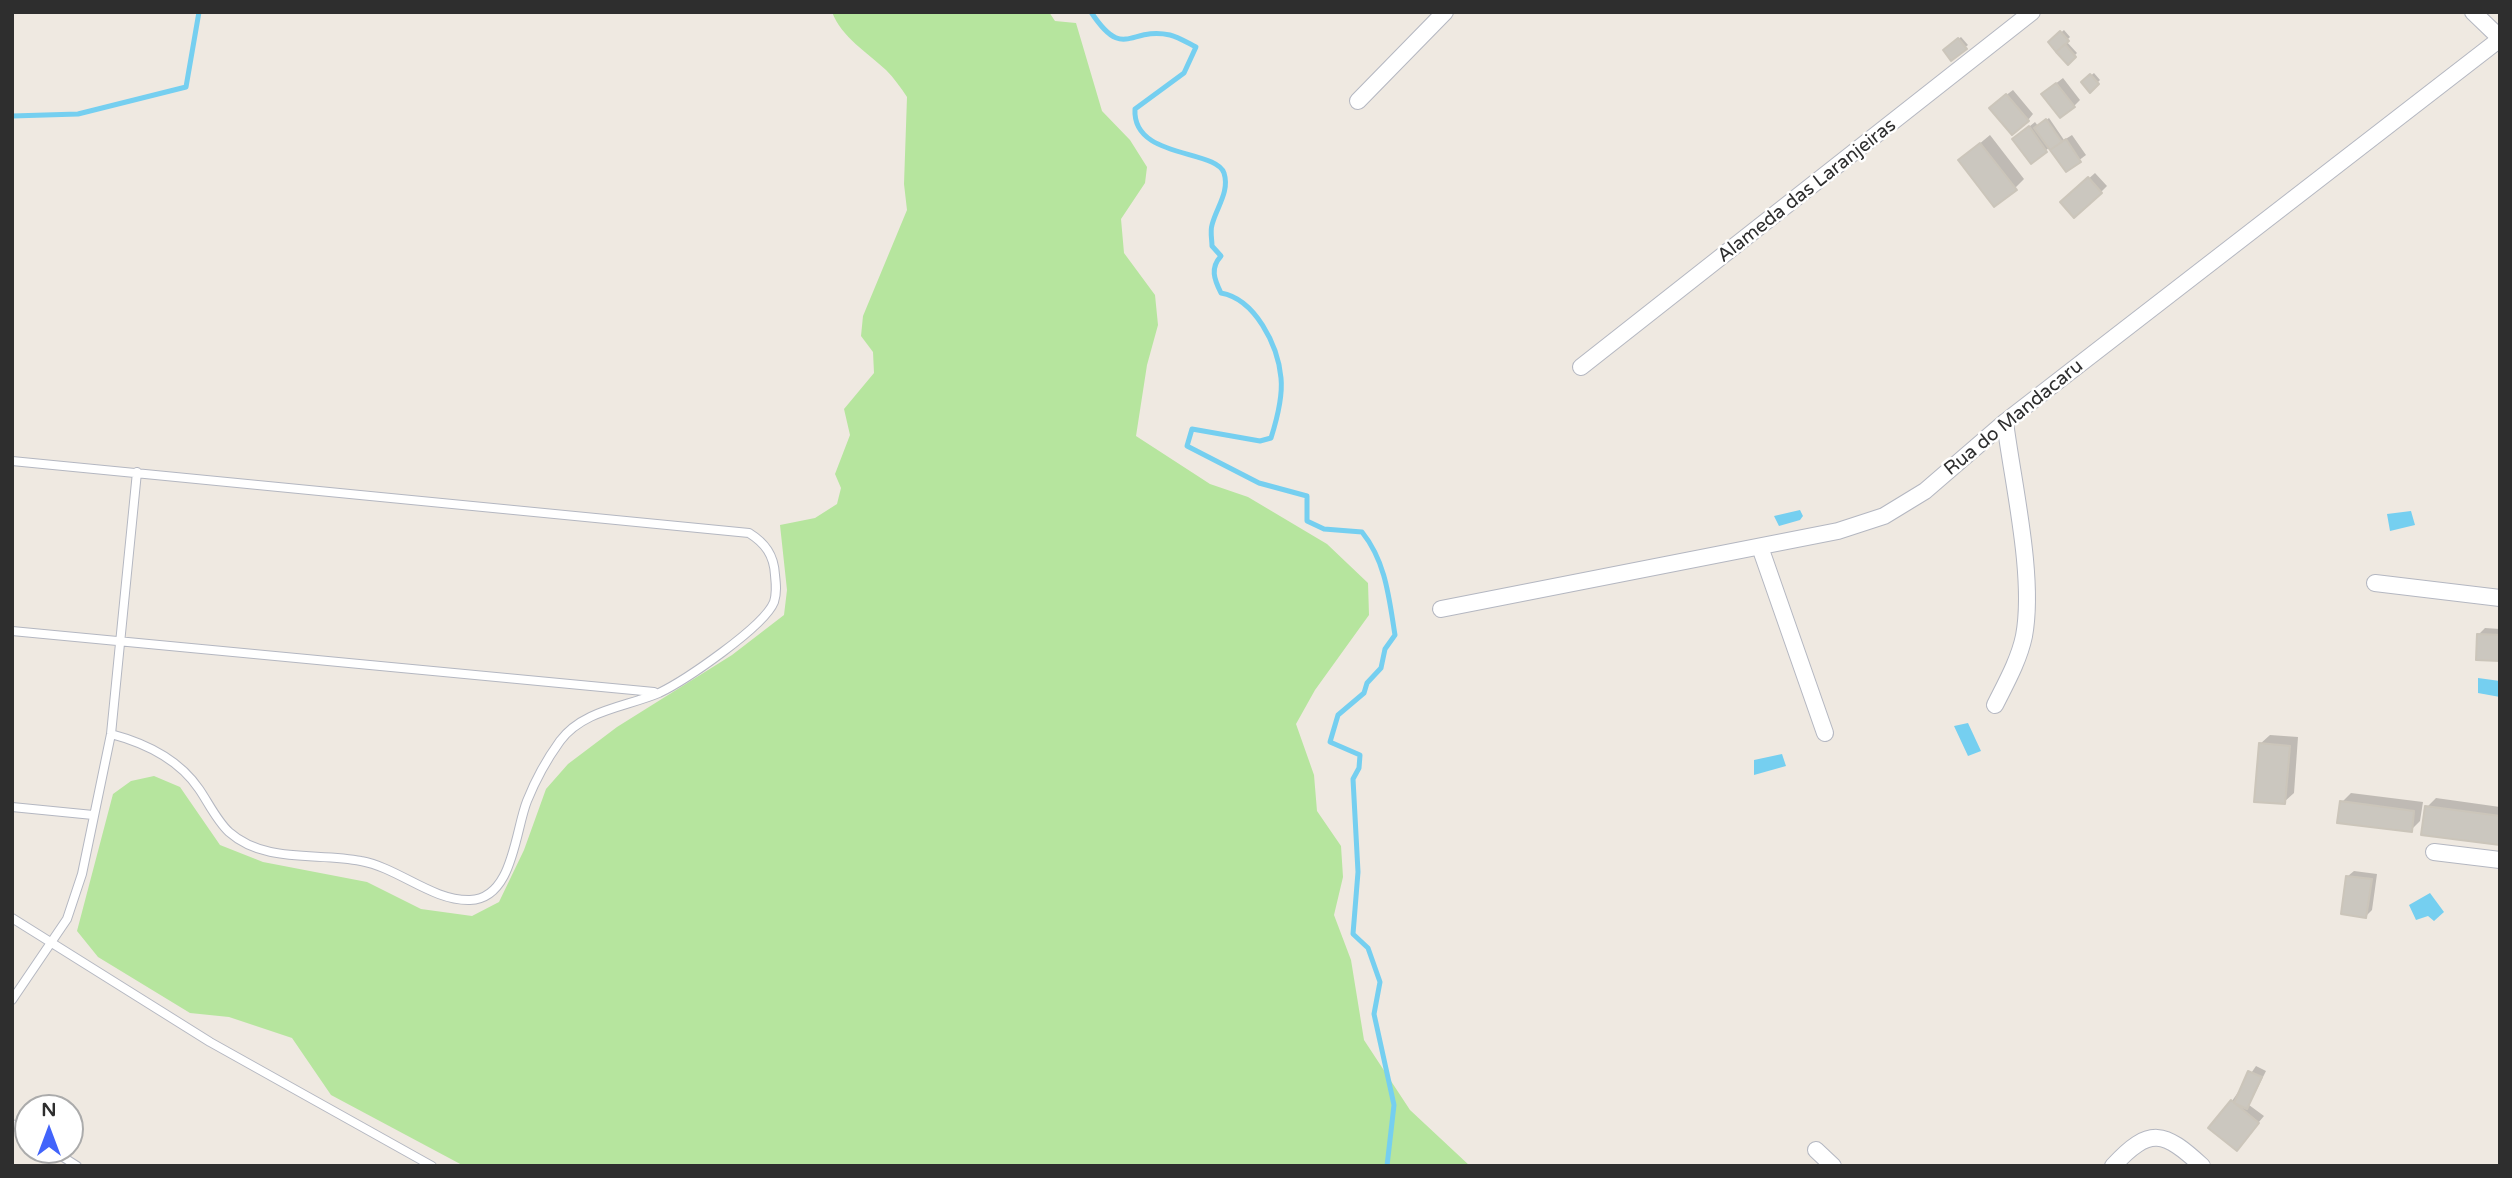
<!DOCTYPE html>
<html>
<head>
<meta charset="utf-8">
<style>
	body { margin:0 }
	#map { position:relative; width:2512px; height:1178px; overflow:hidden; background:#efe9e1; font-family:"Varela Round",sans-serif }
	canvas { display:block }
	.frame { position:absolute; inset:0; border:14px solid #2e2e2e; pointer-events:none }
	.north { position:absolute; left:14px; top:1094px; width:70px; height:70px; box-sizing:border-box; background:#fff; border:2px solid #ababab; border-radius:50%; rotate:0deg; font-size:19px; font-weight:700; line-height:28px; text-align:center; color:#2e2e2e }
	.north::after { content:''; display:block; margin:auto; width:24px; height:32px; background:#4264fb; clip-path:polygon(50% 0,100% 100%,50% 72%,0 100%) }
</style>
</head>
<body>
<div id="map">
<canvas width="2512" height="1178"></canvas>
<div class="frame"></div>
<div class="north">N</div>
</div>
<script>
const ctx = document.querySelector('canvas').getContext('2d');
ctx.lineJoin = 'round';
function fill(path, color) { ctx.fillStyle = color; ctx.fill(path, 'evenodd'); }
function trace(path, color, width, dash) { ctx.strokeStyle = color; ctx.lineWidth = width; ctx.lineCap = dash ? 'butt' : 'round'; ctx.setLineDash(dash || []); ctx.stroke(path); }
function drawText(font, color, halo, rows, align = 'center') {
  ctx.font = font + ' "Varela Round",sans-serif'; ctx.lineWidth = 5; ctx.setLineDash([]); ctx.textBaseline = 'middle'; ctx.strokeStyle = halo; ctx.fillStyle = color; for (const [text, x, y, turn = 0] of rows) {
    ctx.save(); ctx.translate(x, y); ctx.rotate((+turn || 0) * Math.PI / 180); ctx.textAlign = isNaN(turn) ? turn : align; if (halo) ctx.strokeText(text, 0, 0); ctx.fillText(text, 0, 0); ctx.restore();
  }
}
const green = new Path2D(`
	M 832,12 L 1049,12 L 1055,21 L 1076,23 L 1102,111 L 1130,140 L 1147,167 L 1145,183 L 1121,219 L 1124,253 L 1155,295 L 1158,325 L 1147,365 L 1136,436 L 1210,484 L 1248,497 L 1327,544 L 1368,583 L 1369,615 L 1315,690 L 1296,724 L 1314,775 L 1317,811 L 1341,846 L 1343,877 L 1334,915 L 1351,960 L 1364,1040 L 1410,1110 L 1470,1166 L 464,1166 L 331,1095 L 292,1038 L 229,1017 L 190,1013 L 98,957 L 77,931 L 113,794 L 131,781 L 154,776 L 180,787 L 220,845 L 263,862 L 367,882 L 421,909 L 472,916 L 499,902 L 524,850 L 546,789 L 568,764 L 617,727 L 732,655 L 784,615 L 787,590 L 780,525 L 815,518 L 837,504 L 841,488 L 835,474 L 850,435 L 844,409 L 874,373 L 873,352 L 861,336 L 863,316 L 907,210 L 904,184 L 907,97 C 901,88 894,78 886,70 C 867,52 842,38 832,12 Z`);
const water = new Path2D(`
	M 1800,510 L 1803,516 L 1800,520 L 1779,526 L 1774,516 Z
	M 2411,511 L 2415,525 L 2390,531 L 2387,514 Z
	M 2478,678 L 2500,681 L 2500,697 L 2478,693 Z
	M 1968,723 L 1981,751 L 1968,756 L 1954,726 Z
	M 1782,754 L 1786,766 L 1754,775 L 1754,760 Z
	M 2430,893 L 2444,912 L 2434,921 L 2428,916 L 2416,920 L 2409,905 Z`);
const shadow = new Path2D(`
	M 2064,30 L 2070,37 L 2066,41 L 2077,53 L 2068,62 L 2050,42 Z
	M 1961,37 L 1968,45 L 1952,58 L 1945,50 Z
	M 2094,73 L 2100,80 L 2090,90 L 2083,82 Z
	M 2063,78 L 2080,100 L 2074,106 L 2050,88 Z
	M 2013,90 L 2033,114 L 2028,120 L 1997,102 Z
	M 2049,118 L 2064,140 L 2072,135 L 2086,155 L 2066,170 L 2050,147 L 2031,162 L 2014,139 L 2035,122 L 2038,126 Z
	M 1990,135 L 2024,179 L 2015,188 L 1960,160 Z
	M 2095,173 L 2107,186 L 2101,192 L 2068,197 Z
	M 2485,628 L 2500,629 L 2500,659 L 2479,634 Z
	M 2270,735 L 2298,737 L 2294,793 L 2284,802 L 2260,744 Z
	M 2351,793 L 2423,802 L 2420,821 L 2411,830 L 2342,802 Z
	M 2436,798 L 2500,807 L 2500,844 L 2427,807 Z
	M 2354,871 L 2377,874 L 2372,910 L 2366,916 L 2348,876 Z
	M 2256,1066 L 2266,1071 L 2249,1105 L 2264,1116 L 2242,1142 L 2232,1101 Z`);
const stream = new Path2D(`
	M 1091,12 C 1124,62 1129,26 1170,35 C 1178,37 1188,43 1196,47 L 1184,73 L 1135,109 C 1132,159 1216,149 1224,173 C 1230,192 1216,208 1212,225 C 1210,231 1212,240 1212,246 L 1221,256 C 1210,268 1214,279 1221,293 C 1255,299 1278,345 1281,378 C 1283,397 1277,419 1271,438 L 1260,441 L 1192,429 L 1187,446 L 1259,483 L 1307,496 L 1307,521 L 1324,529 L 1362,532 C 1386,562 1389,598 1395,635 L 1385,649 L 1381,668 L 1367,683 L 1364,693 L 1338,715 L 1330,742 L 1360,755 L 1359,768 L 1353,779 L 1358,872 L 1353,934 L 1368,948 L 1380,982 L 1374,1014 L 1394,1105 L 1387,1166
	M 12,116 L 78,114 L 186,87 L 199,12`);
const building = new Path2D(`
	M 2060,31 L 2069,41 L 2056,52 L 2048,42 Z
	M 1958,38 L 1967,49 L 1951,61 L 1943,50 Z
	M 2065,44 L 2076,57 L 2068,65 L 2056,52 Z
	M 2090,74 L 2099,84 L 2090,93 L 2081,82 Z
	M 2056,83 L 2075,107 L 2060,118 L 2041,94 Z
	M 2006,94 L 2029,121 L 2012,135 L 1989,108 Z
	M 2046,119 L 2062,142 L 2050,150 L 2034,128 Z
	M 2029,126 L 2047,152 L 2031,164 L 2012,139 Z
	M 2066,139 L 2081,162 L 2066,172 L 2050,150 Z
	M 1980,143 L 2017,190 L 1994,207 L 1958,160 Z
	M 2088,177 L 2102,193 L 2074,218 L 2060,202 Z
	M 2477,634 L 2500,635 L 2500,661 L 2476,660 Z
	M 2259,743 L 2290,746 L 2285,804 L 2254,802 Z
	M 2340,801 L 2414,811 L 2412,832 L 2337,823 Z
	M 2425,806 L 2500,816 L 2500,845 L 2421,835 Z
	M 2346,876 L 2372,879 L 2366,918 L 2341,914 Z
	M 2248,1071 L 2262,1077 L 2247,1109 L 2234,1103 Z
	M 2231,1100 L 2259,1123 L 2237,1151 L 2208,1128 Z`);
const lane = new Path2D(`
	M 12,461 L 749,533 C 765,543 774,555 775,575 C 776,584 777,593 774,602 C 764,627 684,681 659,693 C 626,707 583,710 560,741 C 547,759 535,781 527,801 C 515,831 513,899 470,900 C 432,901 399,868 361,861 C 318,852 265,864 229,832 C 217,821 208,802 199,789 C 178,758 145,743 111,734
	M 12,631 L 654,692
	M 12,807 L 93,815
	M 12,918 L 210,1042 L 432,1166
	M 12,1000 L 67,919 L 82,874 L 111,734 L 137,472
	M 12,1124 L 28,1134
	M 52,1150 L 77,1166`);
const street = new Path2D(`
	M 2473,12 L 2500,38
	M 1358,101 L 1445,12
	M 1581,367 L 2032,12
	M 1760,547 L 1825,733
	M 2375,583 L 2500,598
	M 1441,609 L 1838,531 L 1884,516 L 1925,491 L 2005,422 L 2500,39
	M 1995,705 C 2006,683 2019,660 2024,636 C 2035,577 2013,484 2005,422
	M 2434,852 L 2500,860
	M 1816,1150 L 1833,1166
	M 2113,1166 C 2150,1126 2164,1131 2202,1166`);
const streetNames = [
	["Alameda das Laranjeiras",1807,191,-38],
	["Rua do Mandacaru",2014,418,-39]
];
fill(green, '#b6e59e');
fill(water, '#75cff0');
fill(shadow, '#0003');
trace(stream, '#75cff0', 5);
fill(building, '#cbc7bf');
trace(building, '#cbc5ba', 2);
trace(lane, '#b4b7c1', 10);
trace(street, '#b4b7c1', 18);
trace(lane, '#fff', 8);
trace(street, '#fff', 16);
drawText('19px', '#2e2e2e', '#fff', streetNames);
</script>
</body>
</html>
